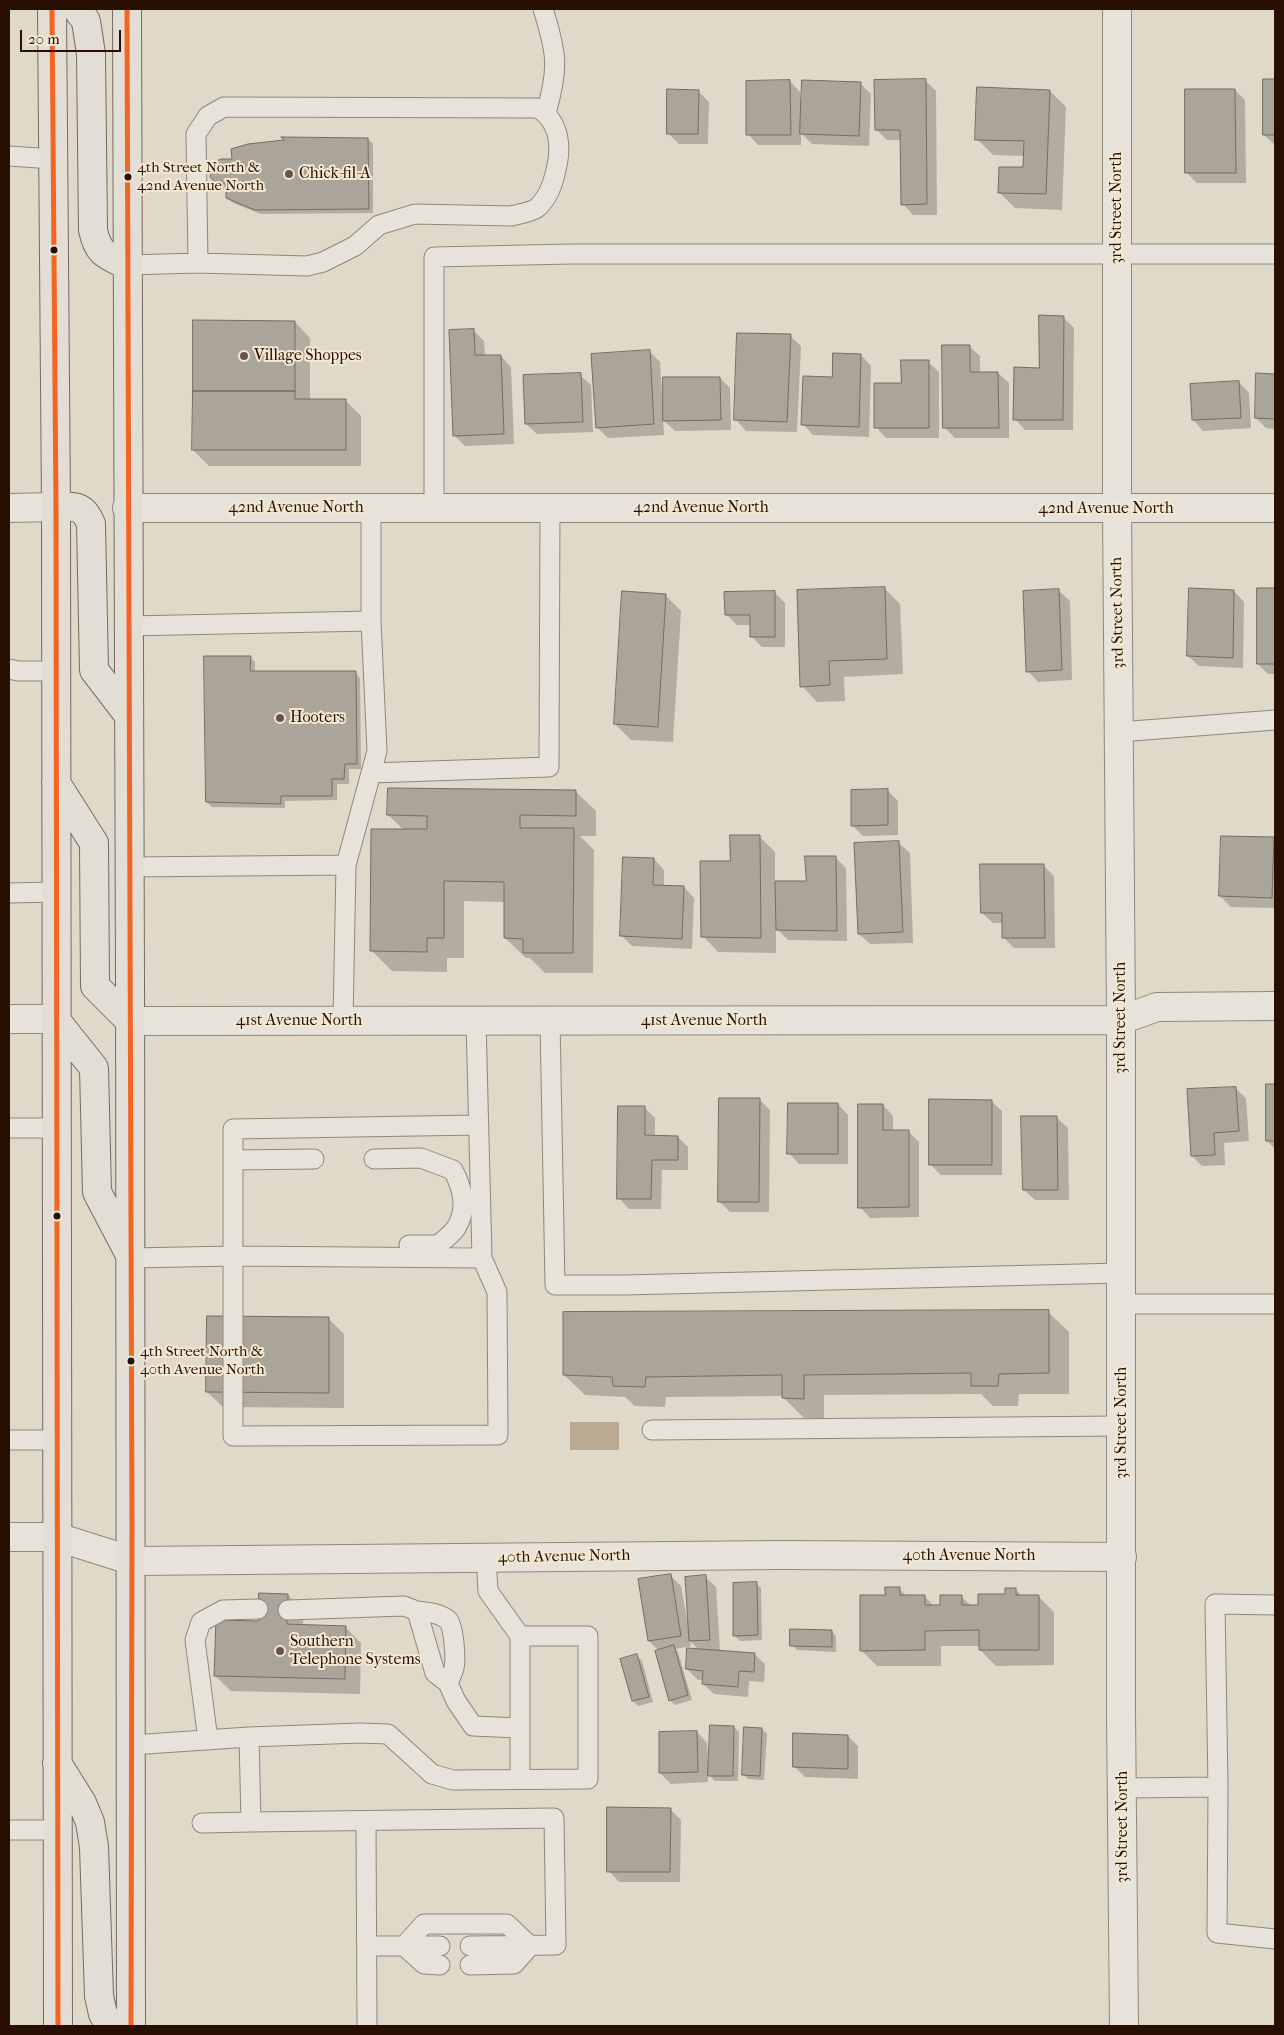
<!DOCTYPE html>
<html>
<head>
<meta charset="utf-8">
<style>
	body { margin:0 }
	#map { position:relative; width:1284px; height:2035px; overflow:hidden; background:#e0d8c8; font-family:"IM FELL French Canon",serif }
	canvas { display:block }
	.frame { position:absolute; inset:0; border:10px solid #290f02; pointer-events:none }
	.scale { position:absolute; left:20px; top:30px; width:101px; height:22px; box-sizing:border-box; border:2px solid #290f02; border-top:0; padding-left:6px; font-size:15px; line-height:18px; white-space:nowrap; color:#290f02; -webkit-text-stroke:4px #f2e8d4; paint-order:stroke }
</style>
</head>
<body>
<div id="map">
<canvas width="1284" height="2035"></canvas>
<div class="frame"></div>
<div class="scale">20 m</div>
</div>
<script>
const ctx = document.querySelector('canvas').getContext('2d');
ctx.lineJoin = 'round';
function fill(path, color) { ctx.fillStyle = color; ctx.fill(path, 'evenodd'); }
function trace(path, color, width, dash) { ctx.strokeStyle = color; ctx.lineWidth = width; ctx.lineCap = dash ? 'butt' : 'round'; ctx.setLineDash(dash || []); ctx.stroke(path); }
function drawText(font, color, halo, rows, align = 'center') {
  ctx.font = font + ' "IM FELL French Canon",serif'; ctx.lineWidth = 4; ctx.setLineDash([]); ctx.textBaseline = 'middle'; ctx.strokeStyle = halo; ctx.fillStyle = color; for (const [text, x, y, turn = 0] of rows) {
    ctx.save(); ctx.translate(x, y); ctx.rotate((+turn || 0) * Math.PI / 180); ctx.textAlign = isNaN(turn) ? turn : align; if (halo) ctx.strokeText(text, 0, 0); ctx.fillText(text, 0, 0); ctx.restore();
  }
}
const water = new Path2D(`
	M 570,1422 L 619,1422 L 619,1450 L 570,1450 Z`);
const shadow = new Path2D(`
	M 925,80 L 936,91 L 937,215 L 913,215 L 903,204 L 902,140 L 887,140 L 876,129 Z
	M 1264,80 L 1275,80 L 1275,145 L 1264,135 Z
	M 790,81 L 800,92 L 801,102 L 860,83 L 871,94 L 869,146 L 812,144 L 801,133 L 801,145 L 758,145 L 748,134 Z
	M 1235,90 L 1245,100 L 1246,183 L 1197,183 L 1186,172 Z
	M 698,91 L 709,102 L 708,144 L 679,144 L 668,133 Z
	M 1050,91 L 1066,107 L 1062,210 L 1015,208 L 999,192 L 1024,169 L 1025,156 L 993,155 L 977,139 Z
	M 368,139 L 373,144 L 373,213 L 261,214 L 233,203 L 227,198 L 227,189 L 222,189 L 217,183 Z
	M 1063,317 L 1074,328 L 1073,430 L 1025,430 L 1015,419 Z
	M 295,322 L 310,338 L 310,400 L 345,400 L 361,416 L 361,466 L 209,466 L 193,450 Z
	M 474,331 L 484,341 L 485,356 L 501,356 L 511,367 L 514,444 L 465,446 L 454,435 Z
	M 790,336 L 801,346 L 797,432 L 746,431 L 736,420 Z
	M 969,346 L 980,356 L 980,373 L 998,373 L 1009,383 L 1009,438 L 955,438 L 944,427 Z
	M 649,351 L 660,362 L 662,395 L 720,378 L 730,388 L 731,430 L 675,431 L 663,420 L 664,435 L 608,438 L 597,427 Z
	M 861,355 L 871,366 L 869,437 L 813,435 L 803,424 L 833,378 Z
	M 928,362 L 939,372 L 939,438 L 886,438 L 876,427 L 903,384 Z
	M 580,375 L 591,385 L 593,432 L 537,434 L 526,424 Z
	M 1257,375 L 1275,375 L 1275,429 L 1266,428 L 1256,418 Z
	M 1239,382 L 1249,393 L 1251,428 L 1203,431 L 1193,420 Z
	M 884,588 L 900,604 L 903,674 L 844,677 L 845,701 L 817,702 L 802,686 Z
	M 1258,589 L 1275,589 L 1275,674 L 1268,674 L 1258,664 Z
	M 1059,591 L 1070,601 L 1072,680 L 1038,682 L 1028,671 Z
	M 1234,591 L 1244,602 L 1243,668 L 1199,666 L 1188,656 Z
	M 774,592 L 785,603 L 785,647 L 762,647 L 752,637 L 751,625 L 737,625 L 726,614 Z
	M 665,595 L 681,611 L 673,742 L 631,740 L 615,724 Z
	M 250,657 L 255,662 L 255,673 L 355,673 L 360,678 L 361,769 L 349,769 L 349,784 L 337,784 L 337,800 L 285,801 L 285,808 L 212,807 L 207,802 Z
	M 887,790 L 898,801 L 898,835 L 863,836 L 852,825 Z
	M 575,791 L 596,811 L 596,836 L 580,836 L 594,850 L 593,973 L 545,973 L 530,958 L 526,958 L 505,938 L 505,902 L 464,901 L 464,958 L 447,958 L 447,972 L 392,971 L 371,950 L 404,830 L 388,815 Z
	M 759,836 L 775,852 L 775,882 L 807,882 L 835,857 L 846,868 L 847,941 L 788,940 L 776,928 L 776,953 L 718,952 L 703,936 L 731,862 Z
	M 1273,839 L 1275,841 L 1275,908 L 1231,907 L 1220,896 Z
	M 899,843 L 910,853 L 913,943 L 870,944 L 859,934 Z
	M 654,859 L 664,870 L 664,886 L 684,887 L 694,898 L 692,949 L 632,946 L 622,936 Z
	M 1043,865 L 1054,876 L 1055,948 L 1014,948 L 1004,938 L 1003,923 L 993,923 L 982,913 Z
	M 1267,1086 L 1275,1086 L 1275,1149 L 1267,1141 Z
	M 1235,1088 L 1246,1098 L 1249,1141 L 1224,1143 L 1225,1165 L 1202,1166 L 1192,1156 Z
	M 760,1100 L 770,1110 L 769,1212 L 730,1212 L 719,1201 Z
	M 991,1101 L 1002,1111 L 1002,1175 L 941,1175 L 930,1164 Z
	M 838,1104 L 848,1115 L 848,1164 L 799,1164 L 789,1153 Z
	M 883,1105 L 893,1116 L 893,1131 L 908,1131 L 919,1142 L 919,1217 L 870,1218 L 860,1207 Z
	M 645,1108 L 655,1118 L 655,1136 L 678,1137 L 688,1147 L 688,1170 L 662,1170 L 661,1209 L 629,1209 L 619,1198 Z
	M 1057,1118 L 1068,1128 L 1069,1200 L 1035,1200 L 1024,1190 Z
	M 1048,1312 L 1069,1332 L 1069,1394 L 1019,1394 L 1018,1406 L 993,1406 L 981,1394 L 824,1395 L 824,1419 L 804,1418 L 784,1398 L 784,1396 L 666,1397 L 665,1407 L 635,1406 L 625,1397 L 585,1395 L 564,1375 Z
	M 328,1318 L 344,1334 L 344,1408 L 223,1407 L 207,1392 Z
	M 671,1576 L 681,1586 L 687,1619 L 689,1619 L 705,1577 L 716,1587 L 720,1651 L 754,1654 L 765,1664 L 764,1682 L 749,1681 L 748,1697 L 714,1694 L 703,1684 L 703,1680 L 698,1680 L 687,1669 L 699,1650 L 690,1641 L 691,1646 L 675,1649 L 678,1652 L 692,1700 L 675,1705 L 670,1700 L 659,1651 L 649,1641 Z
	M 756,1583 L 761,1588 L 762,1640 L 740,1641 L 735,1636 Z
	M 899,1589 L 907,1596 L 924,1596 L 935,1607 L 941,1607 L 961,1596 L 972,1607 L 980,1607 L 1016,1590 L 1022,1596 L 1038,1596 L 1054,1612 L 1054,1665 L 996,1666 L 980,1650 L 980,1646 L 941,1646 L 941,1666 L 877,1666 L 861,1650 L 887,1596 Z
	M 288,1595 L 303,1611 L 303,1626 L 345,1627 L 361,1643 L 360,1694 L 231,1691 L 215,1676 L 259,1622 Z
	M 831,1631 L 836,1636 L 836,1652 L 797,1650 L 792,1645 Z
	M 637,1656 L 642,1661 L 653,1702 L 638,1706 L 633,1701 L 622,1660 Z
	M 734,1727 L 739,1732 L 738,1781 L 715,1781 L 708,1774 L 708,1782 L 671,1784 L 660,1773 L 697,1732 L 707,1743 L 708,1761 L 710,1761 Z
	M 762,1729 L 767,1734 L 764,1780 L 748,1779 L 743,1774 Z
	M 848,1736 L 858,1746 L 858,1779 L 805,1777 L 794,1766 Z
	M 670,1809 L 681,1820 L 680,1882 L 619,1882 L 609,1871 Z`);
const building = new Path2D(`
	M 926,79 L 927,204 L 901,205 L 900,130 L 875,130 L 874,80 Z
	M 1263,79 L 1275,79 L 1275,135 L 1263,135 Z
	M 790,80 L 791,135 L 746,135 L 746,81 Z
	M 802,80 L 861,82 L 859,136 L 800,134 Z
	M 977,87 L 1050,90 L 1046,194 L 998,193 L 999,167 L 1023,167 L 1024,141 L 975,140 Z
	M 667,89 L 699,90 L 698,134 L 667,134 Z
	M 1185,89 L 1235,89 L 1236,173 L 1185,173 Z
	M 281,137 L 368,138 L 369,209 L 255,210 L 226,198 L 226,184 L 216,184 L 210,177 L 212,163 L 221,159 L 232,159 L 231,149 L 248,144 L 284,140 Z
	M 1039,315 L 1064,316 L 1063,420 L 1013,420 L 1014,367 L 1039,368 Z
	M 193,320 L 295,321 L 295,391 L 193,391 Z
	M 474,329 L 475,355 L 501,355 L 504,434 L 453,436 L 449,330 Z
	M 737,333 L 791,334 L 787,422 L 734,420 Z
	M 942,345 L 970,345 L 970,372 L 998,372 L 999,428 L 943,428 Z
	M 650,350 L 654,424 L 596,428 L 591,354 Z
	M 833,353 L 861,354 L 859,427 L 801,425 L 803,376 L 832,377 Z
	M 901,360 L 929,360 L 929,428 L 874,428 L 874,383 L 901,383 Z
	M 581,373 L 583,422 L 525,424 L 523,375 Z
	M 1256,373 L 1275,374 L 1275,419 L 1255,418 Z
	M 663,377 L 720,377 L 721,420 L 663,421 Z
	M 1239,381 L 1241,418 L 1192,420 L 1190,384 Z
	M 193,391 L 295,391 L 295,399 L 346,399 L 346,450 L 192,450 Z
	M 885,587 L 887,659 L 829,661 L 830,685 L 800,687 L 797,590 Z
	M 1189,588 L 1234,590 L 1233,658 L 1187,656 Z
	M 1257,588 L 1275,588 L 1275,664 L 1257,664 Z
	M 1059,589 L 1062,670 L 1026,672 L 1023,591 Z
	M 622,591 L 666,594 L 658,727 L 614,724 Z
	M 775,591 L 775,637 L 750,637 L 750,615 L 725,615 L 724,592 Z
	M 204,656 L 251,656 L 250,671 L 356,671 L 357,764 L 345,764 L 344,779 L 332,779 L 332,796 L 281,796 L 281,804 L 206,802 Z
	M 388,788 L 576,790 L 576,816 L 520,815 L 520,828 L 574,828 L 573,953 L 523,953 L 523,939 L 504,938 L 504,882 L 444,881 L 444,938 L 427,938 L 427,952 L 370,951 L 371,829 L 427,829 L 427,816 L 387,815 Z
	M 888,789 L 888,825 L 851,826 L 851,790 Z
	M 730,835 L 760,835 L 761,938 L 701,937 L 700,861 L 730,861 Z
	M 1221,836 L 1274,837 L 1272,898 L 1219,896 Z
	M 899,841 L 903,932 L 858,934 L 854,843 Z
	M 805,856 L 836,856 L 837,931 L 776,930 L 775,881 L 806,881 Z
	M 623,857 L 654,858 L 653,885 L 684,886 L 682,939 L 620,936 Z
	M 980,864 L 1044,864 L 1045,938 L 1002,938 L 1002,913 L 981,913 Z
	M 1266,1084 L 1275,1084 L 1275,1141 L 1266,1141 Z
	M 1236,1087 L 1239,1131 L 1214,1133 L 1215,1155 L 1191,1156 L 1187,1089 Z
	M 719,1098 L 760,1098 L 759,1202 L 718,1202 Z
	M 929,1099 L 992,1100 L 992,1165 L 929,1165 Z
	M 788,1103 L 838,1103 L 838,1154 L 787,1154 Z
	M 858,1104 L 883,1104 L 883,1130 L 909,1130 L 909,1207 L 858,1208 Z
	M 618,1106 L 645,1106 L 645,1135 L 678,1136 L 678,1160 L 652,1160 L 651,1199 L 617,1199 Z
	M 1021,1116 L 1057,1116 L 1058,1190 L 1023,1190 Z
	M 1049,1310 L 1049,1373 L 999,1374 L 998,1386 L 971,1386 L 971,1373 L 804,1375 L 804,1399 L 782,1398 L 782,1375 L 646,1377 L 645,1387 L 613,1386 L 612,1377 L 563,1375 L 563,1312 Z
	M 207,1316 L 329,1317 L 329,1393 L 206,1392 Z
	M 671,1574 L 681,1636 L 648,1641 L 638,1579 Z
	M 706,1575 L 710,1640 L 689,1641 L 685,1577 Z
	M 757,1582 L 758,1635 L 733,1636 L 733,1583 Z
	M 885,1587 L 900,1587 L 900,1595 L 925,1595 L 925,1605 L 940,1605 L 940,1595 L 962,1595 L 962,1605 L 978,1605 L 978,1594 L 1005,1594 L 1005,1588 L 1016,1588 L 1016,1595 L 1039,1595 L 1039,1650 L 979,1650 L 979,1630 L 925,1631 L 925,1650 L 860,1651 L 860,1595 L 885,1595 Z
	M 259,1593 L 288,1594 L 287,1624 L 346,1626 L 345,1679 L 214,1676 L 216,1620 L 258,1621 Z
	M 790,1629 L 832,1630 L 832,1647 L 790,1646 Z
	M 674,1645 L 688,1695 L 669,1701 L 655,1651 Z
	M 687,1648 L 755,1653 L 754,1672 L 739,1671 L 738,1687 L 702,1684 L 703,1671 L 686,1669 Z
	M 637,1654 L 649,1697 L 632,1701 L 620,1659 Z
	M 710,1725 L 734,1726 L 733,1776 L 708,1776 Z
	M 744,1727 L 762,1728 L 760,1776 L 742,1775 Z
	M 697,1731 L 698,1772 L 659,1773 L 659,1732 Z
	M 793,1733 L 848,1735 L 848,1769 L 793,1767 Z
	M 607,1807 L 671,1808 L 670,1872 L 607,1872 Z`);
const lane = new Path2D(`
	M 543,9 C 557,53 559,68 546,113
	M 224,107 L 538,108 C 561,123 562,149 555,174 C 552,187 547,199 537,208 C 529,213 519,214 511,216 L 415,214 L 379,225 L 355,246 L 323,262 L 307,266 L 198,263 L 196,134 L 208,116 Z
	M 9,156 L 53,159
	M 127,265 L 198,263
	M 434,508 L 434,257 L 571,254 L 1275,254
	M 128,626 L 371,621
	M 9,669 L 18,671 L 56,671
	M 1119,732 L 1275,720
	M 371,773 L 549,767 L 550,508
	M 346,865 L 377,751 L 371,621 L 371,508
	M 129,867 L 346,865 L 343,1021
	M 9,893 L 56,892
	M 550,1021 L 555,1285 L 624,1285 L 1122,1273
	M 479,1125 L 233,1129 L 233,1436 L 498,1435 L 497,1292 L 482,1258
	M 9,1128 L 57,1128
	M 374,1159 L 421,1158 L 453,1170 C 463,1189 468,1209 456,1228 C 452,1234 444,1240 438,1245 L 409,1245
	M 233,1160 L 314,1159
	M 132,1258 L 233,1256 L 482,1258 L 476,1020
	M 1122,1304 L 1275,1304
	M 652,1430 L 1121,1426
	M 9,1440 L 57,1440
	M 486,1557 L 488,1591 L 520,1636 L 520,1779
	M 288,1610 L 404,1606 L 417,1611 L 435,1673 L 448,1683 L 456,1701 L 473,1726 L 519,1728
	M 417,1611 C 427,1612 440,1613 448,1620 C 454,1627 456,1659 454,1668 C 453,1673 450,1678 448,1683
	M 249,1737 L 360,1733 L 388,1734 L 432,1774 L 453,1780 L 588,1779 L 588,1636 L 520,1636
	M 208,1740 L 195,1640 L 201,1622 L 223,1610 L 258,1609
	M 132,1745 L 249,1737 L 251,1822 L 554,1818 L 556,1945 L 470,1946
	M 1218,1787 L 1217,1933 L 1275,1939
	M 1123,1788 L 1218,1787 L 1215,1604 L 1275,1605
	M 366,1821 L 367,2026
	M 202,1823 L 251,1822
	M 9,1830 L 57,1830
	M 367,1946 L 440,1946
	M 404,1946 L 424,1924 L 507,1924 L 530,1946
	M 404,1946 L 424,1964 L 440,1965
	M 470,1965 L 514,1964 L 530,1946`);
const street = new Path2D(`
	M 1117,9 L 1117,509 L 1121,1020 L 1121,1713 L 1124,2026
	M 9,508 L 56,507
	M 127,508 L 1275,508
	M 9,1019 L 55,1019
	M 130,1021 L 1121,1020 L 1157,1007 L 1275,1006
	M 9,1537 L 57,1537 L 133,1561 L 781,1555 L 1122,1557`);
const primary = new Path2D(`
	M 52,9 L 56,507 L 58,2026
	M 77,9 L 86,21 L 91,54 L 93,230 C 98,254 106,255 127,265
	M 127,9 C 127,681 134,1354 131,2026
	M 56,507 C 75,507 83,504 91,524 L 94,670 L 127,713
	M 56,783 L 94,843 L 95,986 L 130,1021
	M 55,1019 L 94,1068 L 97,1192 L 130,1255
	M 57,1763 L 82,1803 L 90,1822 L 94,1847 L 99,1996 L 103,2014 L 111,2026`);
const bus1 = new Path2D(`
	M 52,9 L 56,507 L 58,2026
	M 127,9 L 132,1522 L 131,2026`);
const markers = [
	[289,174,5,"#695547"],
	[128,177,4.5,"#290f02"],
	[54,250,4.5,"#290f02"],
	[244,356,5,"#695547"],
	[280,718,5,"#695547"],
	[57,1216,4.5,"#290f02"],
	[131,1361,4.5,"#290f02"],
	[280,1651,5,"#695547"]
];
const busNames = [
	["4th Street North &",137,168],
	["42nd Avenue North",137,186],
	["4th Street North &",140,1352],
	["40th Avenue North",140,1370]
];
const poiNames = [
	["Chick-fil-A",299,174],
	["Village Shoppes",254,356],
	["Hooters",290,718],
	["Southern",290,1642],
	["Telephone Systems",290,1660]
];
const streetNames = [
	["3rd Street North",1117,208,-90],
	["42nd Avenue North",296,508],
	["42nd Avenue North",701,508],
	["42nd Avenue North",1106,509],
	["3rd Street North",1118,613,-91],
	["3rd Street North",1121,1018,-90],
	["41st Avenue North",299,1021],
	["41st Avenue North",704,1021],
	["3rd Street North",1122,1423,-90],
	["40th Avenue North",969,1556],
	["40th Avenue North",564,1557,-1],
	["3rd Street North",1123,1827,-90]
];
fill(water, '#baaa94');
fill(shadow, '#0003');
fill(building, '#aba498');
trace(building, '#746c62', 1);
trace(lane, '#8f877c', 21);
trace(street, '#8f877c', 30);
trace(primary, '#746c62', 30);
trace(lane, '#e7e3db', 19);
trace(street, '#e7e3db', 28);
trace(primary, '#e3ded5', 28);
trace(bus1, '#f26522', 5);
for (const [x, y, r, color] of markers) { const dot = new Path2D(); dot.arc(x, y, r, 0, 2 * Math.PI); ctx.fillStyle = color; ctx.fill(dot); trace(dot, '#f2e8d4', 2); }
drawText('15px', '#290f02', '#f2e8d4', busNames, 'left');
drawText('16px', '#290f02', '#f2e8d4', poiNames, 'left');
drawText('16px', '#290f02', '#f2e8d4', streetNames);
</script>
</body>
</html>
